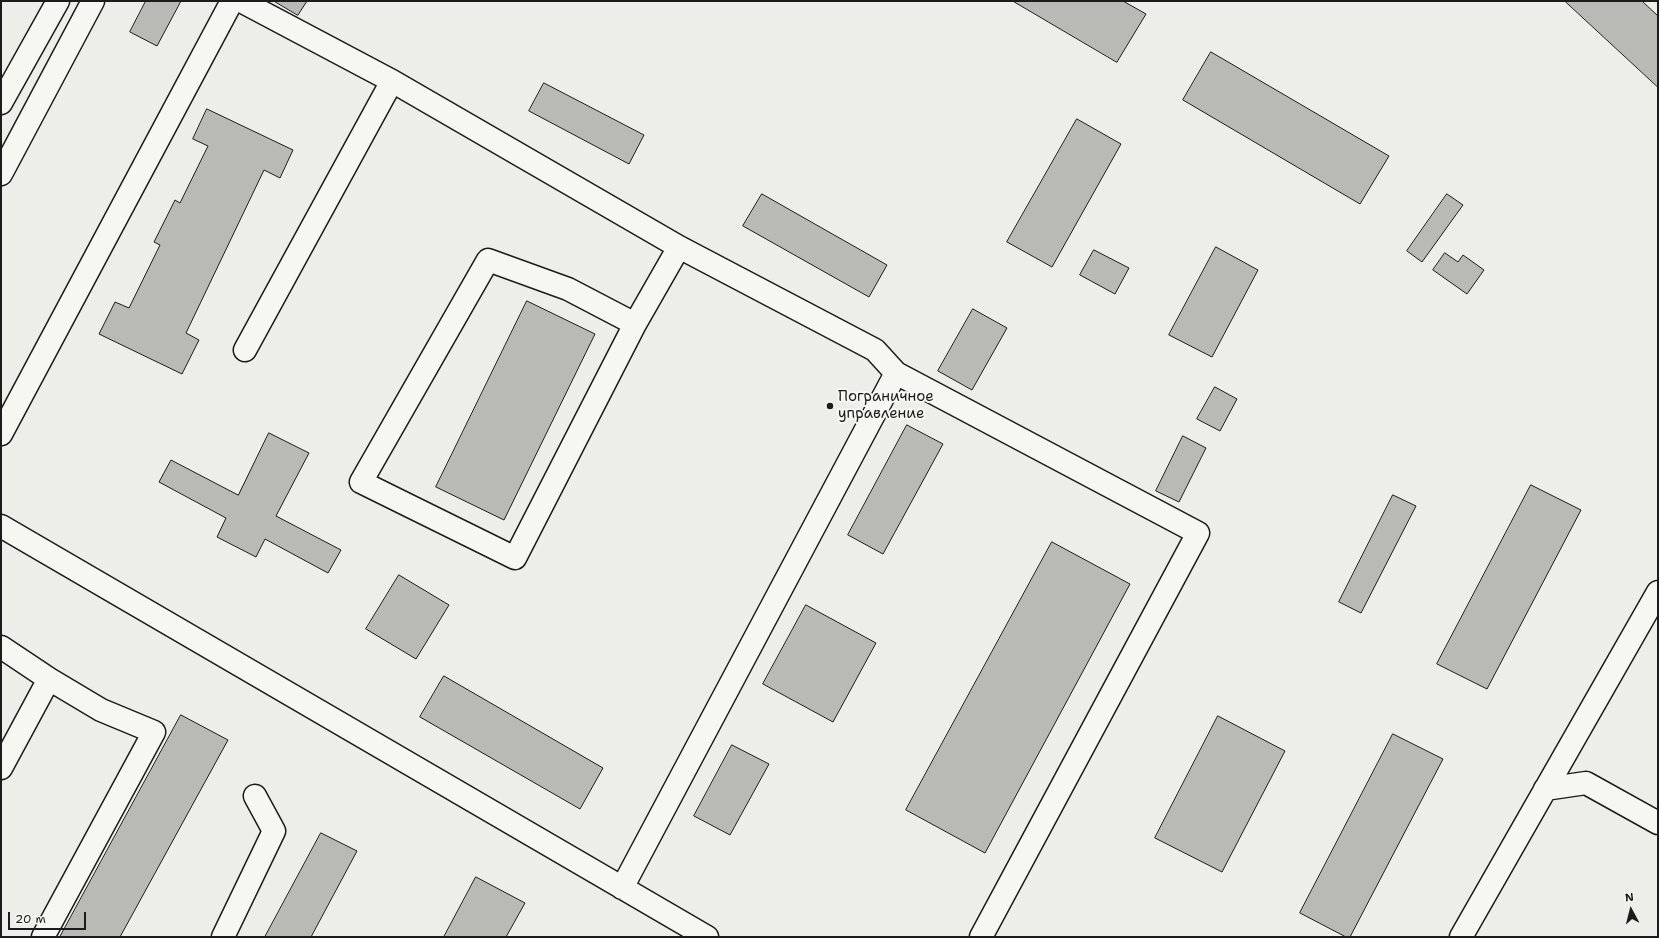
<!DOCTYPE html>
<html>
<head>
<meta charset="utf-8">
<style>
	body { margin:0 }
	#map { position:relative; width:1659px; height:938px; overflow:hidden; background:#edede9; font-family:"Shantell Sans",sans-serif }
	canvas { display:block }
	.frame { position:absolute; inset:0; border:2px solid #1c1c1c; pointer-events:none }
	.north { position:absolute; left:1611px; top:890px; width:40px; height:40px; -webkit-text-stroke:3px #f6f6f2; paint-order:stroke; rotate:353deg; font-size:11px; font-weight:700; line-height:16px; text-align:center; color:#1c1c1c }
	.north::after { content:''; display:block; margin:auto; width:14px; height:18px; background:#1c1c1c; clip-path:polygon(50% 0,100% 100%,50% 72%,0 100%) }
	.scale { position:absolute; left:8px; top:912px; width:78px; height:18px; box-sizing:border-box; border:2px solid #1c1c1c; border-top:0; padding-left:5px; font-size:12px; line-height:14px; white-space:nowrap; color:#1c1c1c; -webkit-text-stroke:3px #f6f6f2; paint-order:stroke }
</style>
</head>
<body>
<div id="map">
<canvas width="1659" height="938"></canvas>
<div class="frame"></div>
<div class="north">N</div>
<div class="scale">20 m</div>
</div>
<script>
const ctx = document.querySelector('canvas').getContext('2d');
ctx.lineJoin = 'round';
function fill(path, color) { ctx.fillStyle = color; ctx.fill(path, 'evenodd'); }
function trace(path, color, width, dash) { ctx.strokeStyle = color; ctx.lineWidth = width; ctx.lineCap = dash ? 'butt' : 'round'; ctx.setLineDash(dash || []); ctx.stroke(path); }
function drawText(font, color, halo, rows, align = 'center') {
  ctx.font = font + ' "Shantell Sans",sans-serif'; ctx.lineWidth = 4; ctx.setLineDash([]); ctx.textBaseline = 'middle'; ctx.strokeStyle = halo; ctx.fillStyle = color; for (const [text, x, y, turn = 0] of rows) {
    ctx.save(); ctx.translate(x, y); ctx.rotate((+turn || 0) * Math.PI / 180); ctx.textAlign = isNaN(turn) ? turn : align; if (halo) ctx.strokeText(text, 0, 0); ctx.fillText(text, 0, 0); ctx.restore();
  }
}
const building = new Path2D(`
	M 146,1 L 181,1 L 157,46 L 130,32 Z
	M 274,1 L 307,1 L 298,15 Z
	M 1013,1 L 1123,1 L 1146,14 L 1117,62 Z
	M 1565,1 L 1642,1 L 1658,16 L 1658,87 Z
	M 1211,52 L 1389,156 L 1360,204 L 1183,100 Z
	M 544,83 L 644,135 L 629,164 L 529,111 Z
	M 207,109 L 293,150 L 280,178 L 264,170 L 186,333 L 199,340 L 182,374 L 99,334 L 115,302 L 129,308 L 160,245 L 154,242 L 175,200 L 180,203 L 208,146 L 193,139 Z
	M 1077,119 L 1121,144 L 1052,267 L 1007,242 Z
	M 762,194 L 887,265 L 869,297 L 743,226 Z
	M 1447,194 L 1463,205 L 1422,262 L 1407,251 Z
	M 1216,247 L 1258,270 L 1212,357 L 1169,335 Z
	M 1094,250 L 1129,268 L 1115,294 L 1080,275 Z
	M 1445,253 L 1458,262 L 1463,255 L 1484,270 L 1467,294 L 1433,270 Z
	M 527,301 L 595,334 L 504,520 L 436,487 Z
	M 973,309 L 1007,328 L 972,390 L 938,371 Z
	M 1215,387 L 1237,399 L 1220,431 L 1197,419 Z
	M 907,425 L 943,444 L 883,554 L 848,535 Z
	M 269,433 L 309,453 L 276,516 L 341,550 L 328,573 L 265,539 L 256,557 L 217,537 L 226,518 L 159,482 L 171,460 L 238,495 Z
	M 1183,436 L 1206,448 L 1179,502 L 1156,491 Z
	M 1531,485 L 1581,510 L 1487,689 L 1437,664 Z
	M 1393,495 L 1416,506 L 1361,613 L 1339,602 Z
	M 1052,542 L 1130,584 L 985,853 L 906,810 Z
	M 399,575 L 449,605 L 416,659 L 366,629 Z
	M 806,605 L 876,643 L 833,722 L 763,684 Z
	M 444,676 L 603,768 L 580,809 L 420,717 Z
	M 181,715 L 228,740 L 120,937 L 60,937 Z
	M 1218,716 L 1285,751 L 1222,872 L 1155,838 Z
	M 1393,734 L 1443,759 L 1350,937 L 1346,937 L 1300,913 Z
	M 732,745 L 769,764 L 730,835 L 694,816 Z
	M 321,833 L 357,851 L 311,937 L 265,937 Z
	M 476,877 L 525,903 L 506,937 L 444,937 Z`);
const minor = new Path2D(`
	M 241,1 L 392,81 L 679,247 L 875,350 L 896,373 L 1198,533 L 981,937
	M 635,324 L 568,289 L 488,260 L 361,482 L 515,558 L 635,324 L 679,247
	M 245,350 L 392,81
	M 1,434 L 232,1
	M 1,526 L 707,937
	M 1,647 L 49,679 L 101,710 L 154,732 L 43,937
	M 1,768 L 49,679
	M 1545,789 L 1586,783 L 1658,823
	M 622,888 L 896,373
	M 223,937 L 274,831 L 255,796
	M 1461,937 L 1658,592`);
const major = new Path2D(`
	M 1,103 L 58,1
	M 1,174 L 93,1`);
const markers = [
	[830,406,4,"#1c1c1c"]
];
const poiNames = [
	["Пограничное",838,397],
	["управление",838,414]
];
fill(building, '#b9b9b6');
trace(building, '#1c1c1c', 1);
trace(minor, '#1c1c1c', 25);
trace(major, '#1c1c1c', 25);
trace(minor, '#f6f6f2', 22);
trace(major, '#f6f6f2', 22);
for (const [x, y, r, color] of markers) { const dot = new Path2D(); dot.arc(x, y, r, 0, 2 * Math.PI); ctx.fillStyle = color; ctx.fill(dot); trace(dot, '#f6f6f2', 1.5); }
drawText('15px', '#1c1c1c', '#f6f6f2', poiNames, 'left');
</script>
</body>
</html>
